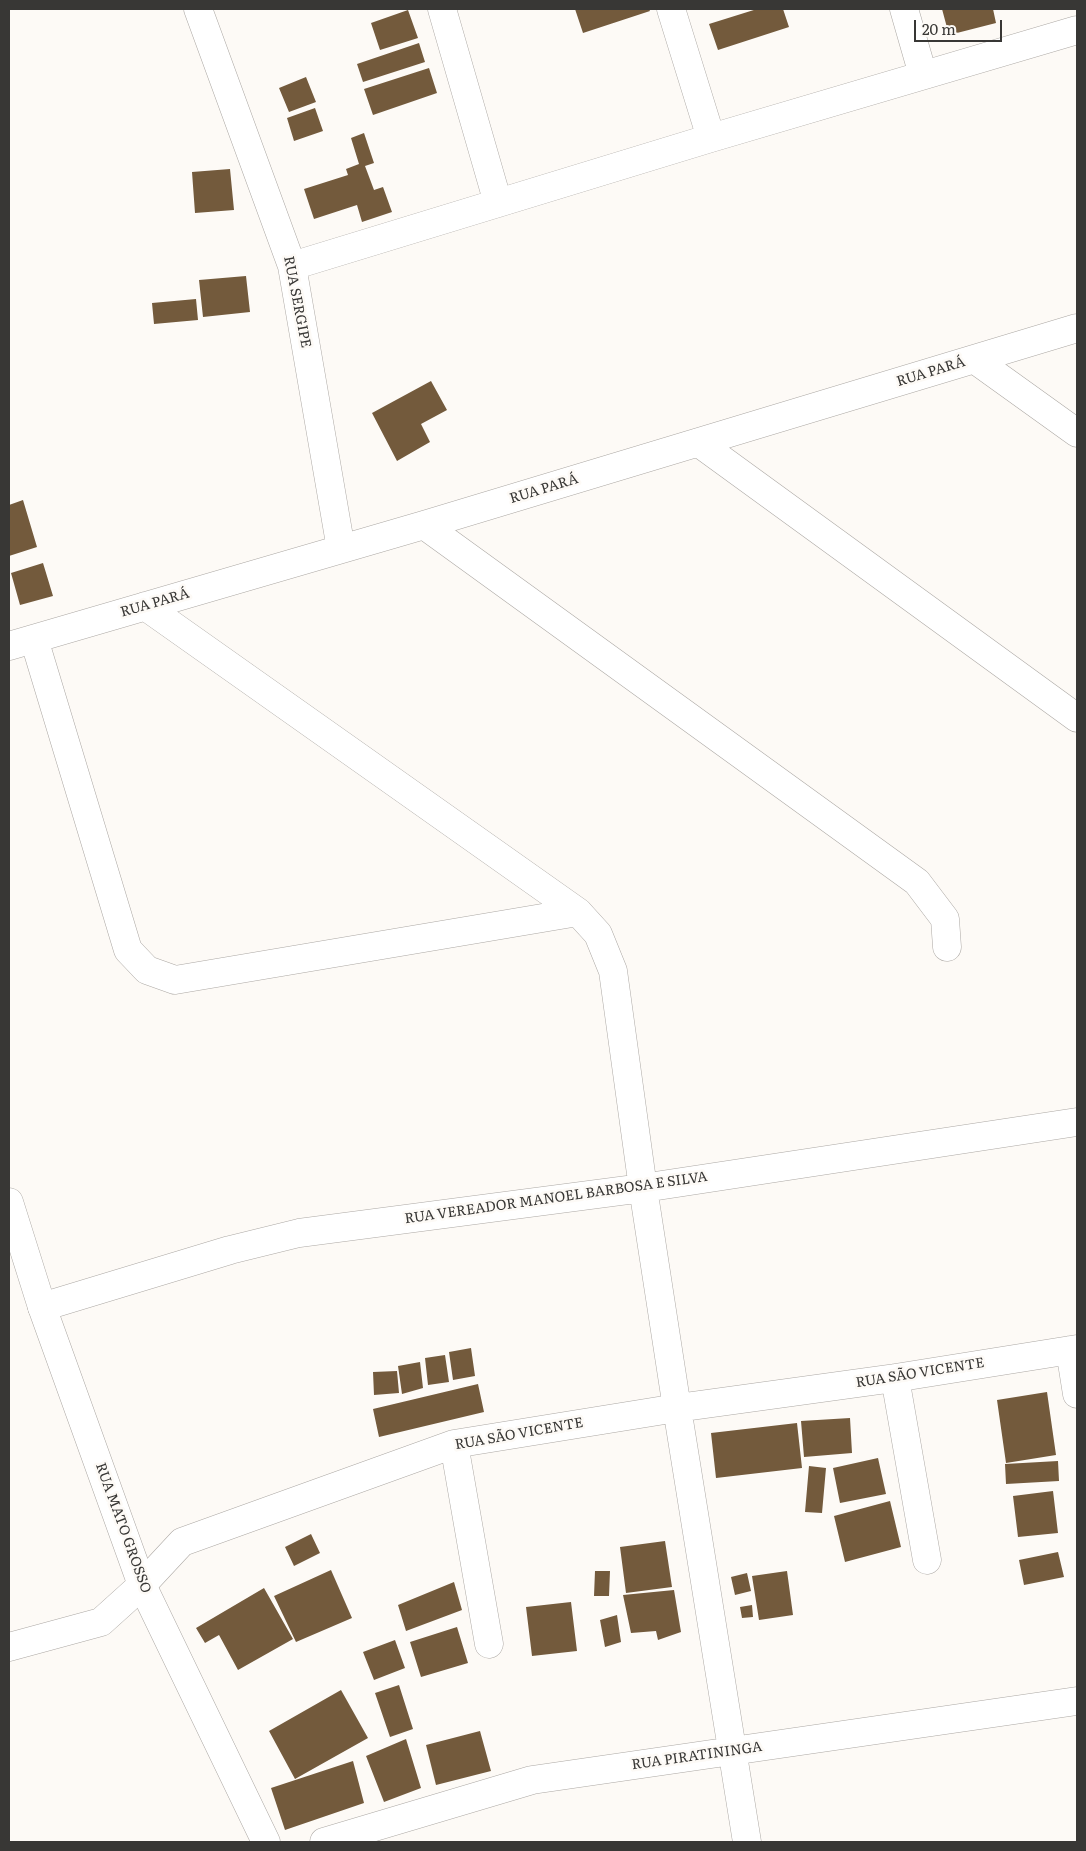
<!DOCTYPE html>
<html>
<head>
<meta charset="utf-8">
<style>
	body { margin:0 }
	#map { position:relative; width:1086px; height:1851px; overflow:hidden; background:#fdfaf6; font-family:Literata,serif }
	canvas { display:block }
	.frame { position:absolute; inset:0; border:10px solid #383735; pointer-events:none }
	.scale { position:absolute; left:914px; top:20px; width:88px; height:22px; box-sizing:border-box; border:2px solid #383735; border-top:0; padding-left:6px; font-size:15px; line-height:18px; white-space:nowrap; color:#383735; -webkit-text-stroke:4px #fdfaf6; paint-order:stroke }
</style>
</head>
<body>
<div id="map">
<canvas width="1086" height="1851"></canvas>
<div class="frame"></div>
<div class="scale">20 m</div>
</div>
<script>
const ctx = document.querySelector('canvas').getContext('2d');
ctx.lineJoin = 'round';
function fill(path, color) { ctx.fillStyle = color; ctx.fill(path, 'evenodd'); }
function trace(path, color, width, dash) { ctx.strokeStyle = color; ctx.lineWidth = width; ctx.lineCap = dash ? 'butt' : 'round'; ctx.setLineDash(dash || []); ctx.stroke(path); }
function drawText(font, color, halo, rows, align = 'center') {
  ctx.font = font + ' Literata,serif'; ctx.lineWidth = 5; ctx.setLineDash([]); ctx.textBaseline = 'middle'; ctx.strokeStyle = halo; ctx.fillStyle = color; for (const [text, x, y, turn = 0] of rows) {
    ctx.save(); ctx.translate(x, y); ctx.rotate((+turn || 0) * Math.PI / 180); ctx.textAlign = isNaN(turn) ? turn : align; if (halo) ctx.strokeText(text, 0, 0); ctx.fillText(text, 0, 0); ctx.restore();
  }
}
const building = new Path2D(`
	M 575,9 L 649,9 L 650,11 L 583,33 Z
	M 757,9 L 783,9 L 789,27 L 718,50 L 709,24 Z
	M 942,9 L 993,9 L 996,23 L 949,35 Z
	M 408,10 L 418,38 L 380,50 L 371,23 Z
	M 419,43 L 425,62 L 363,82 L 357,64 Z
	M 429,68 L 437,93 L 373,115 L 364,89 Z
	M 306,77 L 316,102 L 289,112 L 279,88 Z
	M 315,108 L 323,131 L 294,141 L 287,118 Z
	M 364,133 L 374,163 L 365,166 L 374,190 L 383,187 L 392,212 L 362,222 L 357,205 L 314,219 L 304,189 L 348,175 L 346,169 L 359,164 L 351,138 Z
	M 230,169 L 234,210 L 195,213 L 192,172 Z
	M 246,276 L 250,312 L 203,317 L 199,280 Z
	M 196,299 L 198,320 L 154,324 L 152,303 Z
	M 431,381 L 447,410 L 421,424 L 430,442 L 397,461 L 372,413 Z
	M 23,500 L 37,547 L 9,556 L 9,505 Z
	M 43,563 L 53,596 L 20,605 L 11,573 Z
	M 471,1348 L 475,1376 L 453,1380 L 449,1352 Z
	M 445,1355 L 449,1382 L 428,1385 L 425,1358 Z
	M 420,1362 L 423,1388 L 402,1394 L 398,1366 Z
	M 397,1371 L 399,1393 L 374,1395 L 373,1372 Z
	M 478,1384 L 484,1412 L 379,1437 L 373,1409 Z
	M 1047,1392 L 1056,1455 L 1006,1463 L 997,1400 Z
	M 850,1418 L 852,1453 L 804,1457 L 801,1421 Z
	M 797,1423 L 802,1468 L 716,1478 L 711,1433 Z
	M 878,1458 L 886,1494 L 840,1503 L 833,1468 Z
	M 1058,1461 L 1059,1481 L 1006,1484 L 1005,1464 Z
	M 809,1466 L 826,1468 L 822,1513 L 805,1512 Z
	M 1053,1491 L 1058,1533 L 1018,1537 L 1013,1496 Z
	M 890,1501 L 901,1547 L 845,1562 L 834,1516 Z
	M 311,1534 L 320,1553 L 294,1566 L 285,1547 Z
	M 665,1541 L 672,1587 L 626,1593 L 620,1547 Z
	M 1058,1552 L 1064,1577 L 1024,1585 L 1019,1560 Z
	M 331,1570 L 352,1618 L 296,1642 L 274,1596 Z
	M 595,1571 L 610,1571 L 609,1596 L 594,1596 Z
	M 787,1571 L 793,1615 L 759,1620 L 752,1576 Z
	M 747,1573 L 751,1591 L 735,1595 L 731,1577 Z
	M 454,1582 L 462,1610 L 406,1631 L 398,1605 Z
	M 264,1588 L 293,1639 L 238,1670 L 219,1635 L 205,1643 L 196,1628 Z
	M 674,1590 L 681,1632 L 658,1640 L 656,1631 L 631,1633 L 623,1595 Z
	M 571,1602 L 577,1651 L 532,1656 L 526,1607 Z
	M 752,1605 L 753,1617 L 742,1618 L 740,1607 Z
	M 617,1615 L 621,1642 L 605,1647 L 600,1620 Z
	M 457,1627 L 468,1663 L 421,1677 L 410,1642 Z
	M 395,1640 L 405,1668 L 374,1680 L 363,1652 Z
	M 399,1685 L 413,1729 L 390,1737 L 375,1693 Z
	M 341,1690 L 368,1738 L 295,1779 L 269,1731 Z
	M 480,1731 L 491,1771 L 436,1785 L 426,1745 Z
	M 406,1739 L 421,1788 L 384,1802 L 366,1756 Z
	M 353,1761 L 364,1803 L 285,1830 L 271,1788 Z`);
const minor = new Path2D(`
	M 198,9 L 292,266 L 341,549
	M 442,9 L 498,203
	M 671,9 L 711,138
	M 904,9 L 923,75
	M 292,266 L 711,138 L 1077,30
	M 974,359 L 1077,433
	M 699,443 L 1077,718
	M 424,525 L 917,882 L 945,919 L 947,947
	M 145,606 L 578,912 L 598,934 L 613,971 L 643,1188 L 677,1408 L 747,1842
	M 34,639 L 128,950 L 147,970 L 175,980 L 578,912
	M 9,646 L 424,525 L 1077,328
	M 42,1307 L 230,1250 L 299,1233 L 643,1188 L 1077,1122
	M 1070,1350 L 1077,1394
	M 895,1378 L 927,1560
	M 454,1444 L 489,1644
	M 9,1647 L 101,1622 L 142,1585 L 182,1542 L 454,1444 L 677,1408 L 895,1378 L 1077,1349
	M 324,1842 L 532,1780 L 1077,1701`);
const tertiary = new Path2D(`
	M 9,1202 L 42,1307 L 142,1585 L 266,1842`);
const streetNames = [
	["RUA SERGIPE",297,302,79],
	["RUA PARÁ",931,372,-17],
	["RUA PARÁ",544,489,-17],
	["RUA PARÁ",155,603,-16],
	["RUA VEREADOR MANOEL BARBOSA E SILVA",556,1198,-8],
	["RUA SÃO VICENTE",920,1373,-9],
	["RUA SÃO VICENTE",519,1434,-10],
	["RUA MATO GROSSO",123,1528,70],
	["RUA PIRATININGA",697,1756,-8]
];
fill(building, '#735a3c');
trace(minor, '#aca8a4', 29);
trace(tertiary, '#aca8a4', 29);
trace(minor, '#fff', 28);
trace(tertiary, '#fff', 28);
drawText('14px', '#383735', '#fdfaf6', streetNames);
</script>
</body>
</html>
